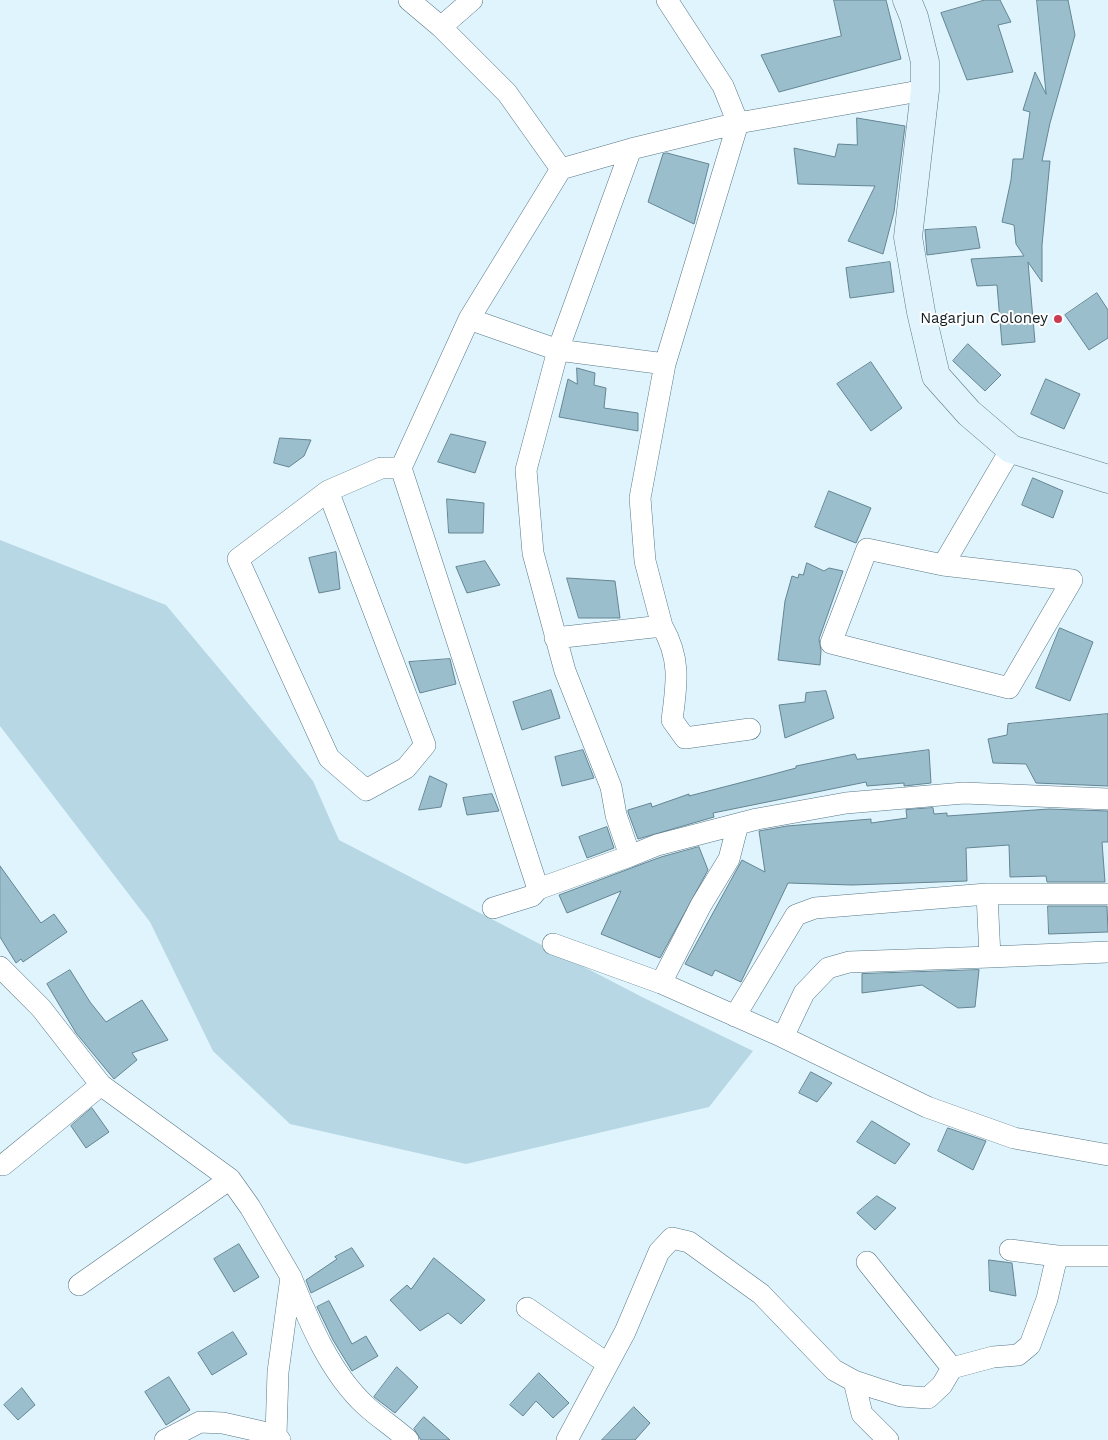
<!DOCTYPE html>
<html>
<head>
<meta charset="utf-8">
<style>
	body { margin:0 }
	canvas { display:block; background:#dff4fd }
</style>
</head>
<body>
<canvas width="1108" height="1440"></canvas>
<script>
const ctx = document.querySelector('canvas').getContext('2d');
ctx.lineJoin = 'round';
function fill(path, color) { ctx.fillStyle = color; ctx.fill(path, 'evenodd'); }
function trace(path, color, width, dash) { ctx.strokeStyle = color; ctx.lineWidth = width; ctx.lineCap = dash ? 'butt' : 'round'; ctx.setLineDash(dash || []); ctx.stroke(path); }
function drawText(font, color, halo, rows, align = 'center') {
  ctx.font = font + ' "Work Sans",sans-serif'; ctx.lineWidth = 4; ctx.setLineDash([]); ctx.textBaseline = 'middle'; ctx.strokeStyle = halo; ctx.fillStyle = color; for (const [text, x, y, turn = 0] of rows) {
    ctx.save(); ctx.translate(x, y); ctx.rotate((+turn || 0) * Math.PI / 180); ctx.textAlign = isNaN(turn) ? turn : align; if (halo) ctx.strokeText(text, 0, 0); ctx.fillText(text, 0, 0); ctx.restore();
  }
}
const green = new Path2D(`
	M 0,540 L 166,605 L 313,781 L 339,840 L 644,998 L 753,1051 L 709,1107 L 466,1164 L 290,1124 L 213,1051 L 150,922 L 0,726 Z`);
const building = new Path2D(`
	M 834,0 L 886,0 L 901,59 L 779,92 L 761,55 L 841,36 Z
	M 985,0 L 1000,0 L 1011,22 L 998,25 L 1013,72 L 967,80 L 941,13 Z
	M 1037,0 L 1068,0 L 1075,35 L 1050,123 L 1042,161 L 1050,161 L 1042,245 L 1042,282 L 1028,262 L 1035,342 L 1002,345 L 997,285 L 977,286 L 971,259 L 1024,256 L 1016,244 L 1014,225 L 1002,222 L 1011,180 L 1013,159 L 1023,159 L 1030,112 L 1023,110 L 1035,72 L 1046,94 Z
	M 857,118 L 905,126 L 894,212 L 883,254 L 848,241 L 875,186 L 798,184 L 794,148 L 835,157 L 838,144 L 857,145 Z
	M 667,153 L 709,164 L 694,224 L 648,202 L 663,154 Z
	M 976,227 L 980,248 L 927,255 L 925,230 Z
	M 890,262 L 894,292 L 850,298 L 846,268 Z
	M 1097,293 L 1108,310 L 1108,338 L 1089,350 L 1065,315 Z
	M 968,344 L 1001,375 L 985,391 L 953,361 Z
	M 871,362 L 902,408 L 871,431 L 837,384 Z
	M 577,368 L 595,373 L 594,385 L 606,388 L 604,408 L 638,413 L 638,431 L 559,417 L 568,379 L 577,384 Z
	M 1046,379 L 1080,394 L 1064,429 L 1031,414 Z
	M 451,434 L 486,442 L 475,473 L 438,462 Z
	M 280,438 L 311,440 L 304,456 L 289,467 L 274,463 Z
	M 1033,478 L 1063,491 L 1053,518 L 1022,505 Z
	M 829,491 L 871,508 L 856,543 L 815,527 Z
	M 447,499 L 484,503 L 483,533 L 449,533 Z
	M 336,552 L 340,589 L 319,593 L 309,558 Z
	M 485,561 L 500,585 L 467,593 L 456,567 Z
	M 807,563 L 824,571 L 829,568 L 843,571 L 819,639 L 821,650 L 820,665 L 778,660 L 785,601 L 792,576 L 798,578 L 799,574 L 803,575 Z
	M 567,578 L 615,581 L 620,618 L 579,618 Z
	M 1060,628 L 1093,642 L 1070,701 L 1036,688 Z
	M 450,659 L 456,684 L 420,693 L 409,662 Z
	M 551,690 L 560,718 L 522,730 L 513,702 Z
	M 826,691 L 834,718 L 785,738 L 779,705 L 805,702 L 806,693 Z
	M 1108,714 L 1108,786 L 1036,783 L 1026,764 L 993,763 L 988,739 L 1007,735 L 1008,724 Z
	M 583,750 L 594,778 L 562,786 L 555,757 Z
	M 929,750 L 931,783 L 904,786 L 904,783 L 867,786 L 866,782 L 713,813 L 714,817 L 638,839 L 628,812 L 628,810 L 651,803 L 652,807 L 689,794 L 689,796 L 774,774 L 796,768 L 796,766 L 855,754 L 857,759 Z
	M 430,776 L 447,784 L 441,807 L 419,810 Z
	M 492,794 L 499,811 L 467,815 L 463,798 Z
	M 933,808 L 934,814 L 947,813 L 947,816 L 1049,809 L 1108,811 L 1108,842 L 1102,842 L 1105,882 L 1047,882 L 1046,876 L 1010,877 L 1009,845 L 966,848 L 967,881 L 852,885 L 788,883 L 741,982 L 715,970 L 712,976 L 685,964 L 742,860 L 765,872 L 759,831 L 787,826 L 871,819 L 871,823 L 907,818 L 906,810 Z
	M 607,827 L 614,848 L 587,858 L 579,837 Z
	M 699,847 L 708,870 L 660,958 L 601,934 L 621,891 L 567,913 L 559,895 L 661,857 Z
	M 0,866 L 41,923 L 54,914 L 67,932 L 23,962 L 21,959 L 16,963 L 0,937 Z
	M 1048,906 L 1107,906 L 1108,932 L 1049,934 Z
	M 70,970 L 90,1002 L 106,1022 L 142,1000 L 168,1040 L 132,1053 L 137,1060 L 114,1079 L 76,1033 L 47,984 Z
	M 979,970 L 975,1007 L 958,1008 L 922,985 L 862,993 L 862,974 Z
	M 811,1072 L 832,1083 L 817,1102 L 799,1093 Z
	M 92,1108 L 109,1132 L 86,1148 L 71,1126 Z
	M 872,1121 L 910,1144 L 895,1164 L 857,1142 Z
	M 948,1128 L 986,1141 L 973,1170 L 938,1151 Z
	M 877,1196 L 896,1208 L 875,1230 L 857,1213 Z
	M 239,1244 L 259,1277 L 234,1292 L 214,1259 Z
	M 352,1248 L 364,1266 L 311,1293 L 306,1280 L 337,1259 L 335,1257 Z
	M 434,1258 L 485,1300 L 461,1324 L 448,1313 L 420,1331 L 390,1300 L 407,1285 L 411,1289 Z
	M 989,1260 L 1012,1263 L 1016,1296 L 990,1291 Z
	M 329,1301 L 352,1344 L 366,1336 L 378,1356 L 352,1371 L 333,1340 L 317,1307 Z
	M 233,1332 L 247,1354 L 212,1375 L 198,1353 Z
	M 397,1367 L 418,1387 L 395,1413 L 374,1397 Z
	M 539,1373 L 569,1403 L 553,1418 L 536,1401 L 523,1416 L 510,1405 Z
	M 169,1377 L 190,1410 L 166,1425 L 145,1392 Z
	M 22,1388 L 35,1405 L 18,1420 L 4,1405 Z
	M 634,1407 L 650,1423 L 635,1440 L 602,1440 Z
	M 424,1417 L 450,1440 L 421,1440 L 414,1429 Z`);
const street = new Path2D(`
	M 409,0 L 441,27 L 507,93 L 561,169
	M 441,27 L 472,0
	M 631,149 L 738,123 L 925,90
	M 469,319 L 561,169 L 631,149 L 558,350 L 665,364 L 640,498 L 645,561 L 662,626 L 555,638
	M 665,364 L 738,123 L 723,86 L 667,0
	M 328,491 L 238,559 L 329,758 L 366,790 L 406,768 L 425,745 L 328,491 L 381,468 L 401,468
	M 943,565 L 1072,580 L 1009,688 L 831,643 L 867,549 L 943,565 L 1011,449
	M 662,626 C 681,659 677,683 672,720 L 685,738 L 750,729
	M 538,889 L 630,856
	M 987,894 L 1108,894
	M 493,908 L 532,896 L 538,889 L 401,468 L 469,319 L 558,350 L 526,470 L 533,553 L 565,671 L 611,787 L 616,815 L 630,856 L 657,845 L 757,819 L 846,803 L 964,793 L 1108,799
	M 553,944 L 661,983 L 783,1037 L 927,1107 L 1014,1138 L 1108,1155
	M 0,967 L 41,1008 L 101,1085 L 230,1179 L 250,1207 L 291,1277
	M 661,983 L 701,905 L 729,859 L 738,824
	M 735,1016 L 796,915 L 815,908 L 987,894 L 990,957 L 1108,952
	M 783,1037 L 804,993 L 828,968 L 849,962 L 990,957
	M 3,1165 L 101,1085
	M 1010,1250 L 1057,1256 L 1108,1256
	M 867,1262 L 952,1368
	M 79,1285 L 230,1179
	M 527,1308 L 608,1364
	M 854,1381 L 862,1414 L 888,1440
	M 165,1440 L 200,1422 L 223,1423 L 276,1435
	M 280,1440 L 276,1435 L 278,1372 L 291,1277 C 309,1322 330,1373 366,1406 C 379,1418 395,1428 408,1440
	M 567,1440 L 625,1332 L 659,1252 L 672,1238 L 689,1242 L 761,1294 L 834,1370 L 854,1381 L 878,1389 L 901,1396 L 928,1398 L 942,1385 L 952,1368 L 993,1357 L 1018,1355 L 1030,1345 L 1047,1299 L 1057,1256`);
const secondary = new Path2D(`
	M 907,0 L 914,17 L 925,62 L 925,90 L 908,237 L 921,312 L 936,376 L 969,413 L 1011,449 L 1108,479`);
const markers = [
	[1058,319,5,"#cb3b51"]
];
const poiNames = [
	["Nagarjun Coloney",1048,319]
];
fill(green, '#b7d7e4');
fill(building, '#9bbecd');
trace(building, '#648593', 1);
trace(street, '#587886', 22);
trace(secondary, '#587886', 29);
trace(street, '#fff', 21);
trace(secondary, '#e1f4fd', 28);
for (const [x, y, r, color] of markers) { const dot = new Path2D(); dot.arc(x, y, r, 0, 2 * Math.PI); ctx.fillStyle = color; ctx.fill(dot); trace(dot, '#fdfdfd', 2); }
drawText('15px', '#0f1c22', '#fdfdfd', poiNames, 'right');
</script>
</body>
</html>
